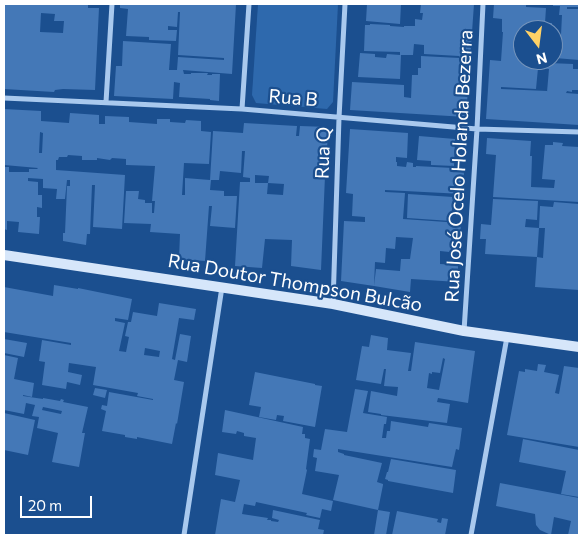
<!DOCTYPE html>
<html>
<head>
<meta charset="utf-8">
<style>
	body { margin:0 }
	#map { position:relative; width:583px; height:539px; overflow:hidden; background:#1b4f8f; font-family:Commissioner,sans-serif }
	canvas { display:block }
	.frame { position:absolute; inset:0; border:5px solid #fff; pointer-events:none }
	.north { position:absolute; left:513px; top:20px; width:50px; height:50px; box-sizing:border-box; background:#1b4f8f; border:1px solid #7695bc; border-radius:50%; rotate:165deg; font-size:14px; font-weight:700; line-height:20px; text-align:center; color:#fff }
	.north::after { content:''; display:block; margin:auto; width:18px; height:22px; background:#ffd166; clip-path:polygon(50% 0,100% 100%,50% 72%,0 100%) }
	.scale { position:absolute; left:20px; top:496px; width:72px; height:22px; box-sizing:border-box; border:2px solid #fff; border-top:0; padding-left:6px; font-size:15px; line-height:18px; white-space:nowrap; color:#fff; -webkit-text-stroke:4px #1b4f8f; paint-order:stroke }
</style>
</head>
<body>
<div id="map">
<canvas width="583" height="539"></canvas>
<div class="frame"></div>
<div class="north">N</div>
<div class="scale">20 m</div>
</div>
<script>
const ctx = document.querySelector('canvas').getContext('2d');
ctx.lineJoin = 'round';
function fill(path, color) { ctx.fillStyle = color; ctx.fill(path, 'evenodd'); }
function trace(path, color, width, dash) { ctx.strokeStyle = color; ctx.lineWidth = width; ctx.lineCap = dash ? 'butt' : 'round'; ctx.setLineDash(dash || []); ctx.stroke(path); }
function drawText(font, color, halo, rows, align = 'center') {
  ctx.font = font + ' Commissioner,sans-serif'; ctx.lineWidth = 4.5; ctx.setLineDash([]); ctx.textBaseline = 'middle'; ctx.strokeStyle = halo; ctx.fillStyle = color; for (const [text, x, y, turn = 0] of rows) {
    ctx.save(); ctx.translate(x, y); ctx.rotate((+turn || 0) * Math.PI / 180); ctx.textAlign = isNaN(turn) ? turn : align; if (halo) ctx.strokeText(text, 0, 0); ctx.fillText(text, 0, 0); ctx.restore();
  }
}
const green = new Path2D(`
	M 258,4 L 338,4 L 333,102 L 327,109 L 256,103 L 252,95 Z`);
const building = new Path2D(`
	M 4,4 L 49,5 L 49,4 L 88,4 L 88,8 L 99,8 L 95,90 L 63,89 L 55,90 L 54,92 L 4,89 ZM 41,13 L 55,14 L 54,21 L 64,21 L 63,33 L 40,32 Z
	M 120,4 L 236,4 L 232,74 L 183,70 L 184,74 L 191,74 L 191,73 L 208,73 L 207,75 L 212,75 L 212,74 L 220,74 L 219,101 L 210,100 L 210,99 L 179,97 L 180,83 L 174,82 L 173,99 L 114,96 L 116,66 L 122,66 L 123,41 L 171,44 L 169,70 L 177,70 L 178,57 L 224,60 L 224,58 L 178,55 L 180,12 L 178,12 L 177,27 L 168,26 L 168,30 L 177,30 L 176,41 L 149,40 L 149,37 L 126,36 L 128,9 L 120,8 Z
	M 367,4 L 401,4 L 400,24 L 366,21 Z
	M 421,4 L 474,4 L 466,117 L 350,110 L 352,82 L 404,85 L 404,97 L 411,98 L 412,75 L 418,75 L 418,68 L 421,68 L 421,56 L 460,58 L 459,56 L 424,54 L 424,45 L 414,44 L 413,55 L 401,55 L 400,79 L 358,77 L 360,53 L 375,54 L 375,57 L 386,58 L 387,54 L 400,55 L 400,52 L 364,51 L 365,25 L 370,25 L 370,24 L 390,25 L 390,26 L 404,27 L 404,26 L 415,26 L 415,19 L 422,20 L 423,13 L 420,13 Z
	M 494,4 L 526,4 L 526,7 L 546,8 L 545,23 L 552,23 L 551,30 L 523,30 L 523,60 L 550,60 L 549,63 L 573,64 L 573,69 L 579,69 L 579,90 L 572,90 L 572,92 L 567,91 L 566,93 L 579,94 L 579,125 L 486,119 L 490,60 L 501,61 L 503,32 L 502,32 L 502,19 L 493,18 ZM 538,68 L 549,69 L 547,92 L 547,91 L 501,89 L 501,87 L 536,89 Z
	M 553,4 L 579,4 L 579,7 L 567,7 L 567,9 L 579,9 L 579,60 L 555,58 L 556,42 L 553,42 L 553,35 L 561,35 L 562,15 L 559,15 L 560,6 L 553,6 Z
	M 4,109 L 41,111 L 41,121 L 69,123 L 70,113 L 99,115 L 99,124 L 105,124 L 105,116 L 129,117 L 129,122 L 157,124 L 157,119 L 170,119 L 170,122 L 185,123 L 186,120 L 201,121 L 201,131 L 211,132 L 209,164 L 184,163 L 182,195 L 185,195 L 185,178 L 210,180 L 213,131 L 243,133 L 244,123 L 297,126 L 296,136 L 299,136 L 300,126 L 328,127 L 326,173 L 321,173 L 321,176 L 325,176 L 321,270 L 291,266 L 292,240 L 265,239 L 262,268 L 235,266 L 240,182 L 250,182 L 250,178 L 243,177 L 245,151 L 242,151 L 241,173 L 220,171 L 219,180 L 211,180 L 210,190 L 224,191 L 224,196 L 237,196 L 235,228 L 210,226 L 212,206 L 209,206 L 205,261 L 179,259 L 180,234 L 150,232 L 151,224 L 124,223 L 126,191 L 139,191 L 138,199 L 145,200 L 145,203 L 152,203 L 152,213 L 154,213 L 155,201 L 152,201 L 155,166 L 126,165 L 126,159 L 112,158 L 110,160 L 97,158 L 97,160 L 82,160 L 82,156 L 68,155 L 67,157 L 59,157 L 58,160 L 56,160 L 56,170 L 125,175 L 122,229 L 93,227 L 95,185 L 92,185 L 90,234 L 87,234 L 86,245 L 63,241 L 63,233 L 65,233 L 67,186 L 70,186 L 70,180 L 67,180 L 65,199 L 56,199 L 57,189 L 43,188 L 43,179 L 28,178 L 28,181 L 38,182 L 38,195 L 42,195 L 42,208 L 37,207 L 37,217 L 40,217 L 39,234 L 18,232 L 19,222 L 7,221 L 7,230 L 4,229 L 4,167 L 9,167 L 9,172 L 29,172 L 29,169 L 37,169 L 38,168 L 4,165 ZM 40,132 L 43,133 L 42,153 L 39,153 ZM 255,175 L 269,176 L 268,183 L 255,183 ZM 268,183 L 284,184 L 283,195 L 267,194 Z
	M 350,129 L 408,133 L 407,158 L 396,157 L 396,162 L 397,162 L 397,166 L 406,167 L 407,162 L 413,163 L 413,167 L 416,167 L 416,166 L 453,168 L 453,170 L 464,171 L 463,194 L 385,190 L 385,192 L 405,193 L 403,219 L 461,223 L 459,253 L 440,251 L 440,264 L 458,265 L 458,282 L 411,279 L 410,292 L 374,286 L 376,269 L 400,271 L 401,259 L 410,259 L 413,238 L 396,237 L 395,249 L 386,248 L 385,263 L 375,262 L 374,286 L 341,281 L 344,221 L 365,222 L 365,217 L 352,216 L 353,194 L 346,193 Z
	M 419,136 L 455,139 L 454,166 L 431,165 L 431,161 L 417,160 Z
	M 487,138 L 531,141 L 530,156 L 532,156 L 531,187 L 554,188 L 555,180 L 542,179 L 545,145 L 553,145 L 553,142 L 563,143 L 562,146 L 579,147 L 579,202 L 493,197 L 496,155 L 486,154 Z
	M 408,194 L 453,197 L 451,221 L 407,218 Z
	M 493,199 L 538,201 L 537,220 L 526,219 L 525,227 L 539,228 L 537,257 L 485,254 L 486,239 L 480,239 L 481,224 L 491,225 Z
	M 554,202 L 579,204 L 579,290 L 535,287 L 537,257 L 543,258 L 545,228 L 539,228 L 540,206 L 553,207 Z
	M 54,285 L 78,289 L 78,288 L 132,299 L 128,320 L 115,318 L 115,321 L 125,323 L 119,351 L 126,352 L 129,337 L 125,336 L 128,322 L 131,322 L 133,312 L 157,316 L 159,303 L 196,309 L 194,320 L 179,318 L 172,359 L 175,360 L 180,334 L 191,336 L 187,362 L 178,360 L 174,380 L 184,382 L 177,424 L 176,423 L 172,444 L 137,437 L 137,439 L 125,437 L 125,435 L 102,431 L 106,411 L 101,409 L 102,405 L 107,406 L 109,392 L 153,400 L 153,399 L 137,396 L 138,393 L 93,385 L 96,367 L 69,363 L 68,372 L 82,375 L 80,385 L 67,382 L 66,389 L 42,385 L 45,362 L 39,361 L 42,340 L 71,345 L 71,343 L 4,332 L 4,287 L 53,296 ZM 145,348 L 160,351 L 159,357 L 144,355 Z
	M 371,335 L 388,338 L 387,350 L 411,353 L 408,371 L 411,371 L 415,342 L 475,351 L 468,403 L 438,398 L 437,402 L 450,404 L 447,423 L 381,415 L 381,414 L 368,412 L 371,391 L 397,396 L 398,387 L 384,386 L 386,369 L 384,369 L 381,384 L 356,380 L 362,346 L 369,347 ZM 443,358 L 445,359 L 439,390 L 427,388 L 429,373 L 432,374 L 432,372 L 440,373 Z
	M 4,339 L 27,343 L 24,357 L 4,353 Z
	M 4,355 L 18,358 L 14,379 L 34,383 L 32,397 L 23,395 L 23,396 L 43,399 L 43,398 L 60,401 L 61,399 L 64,400 L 63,402 L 88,407 L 82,433 L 85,433 L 79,467 L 52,462 L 58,433 L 37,428 L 39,417 L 32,416 L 35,405 L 26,403 L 24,414 L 4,410 ZM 43,407 L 62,411 L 61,414 L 42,410 Z
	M 538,364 L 546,365 L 544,372 L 559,375 L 555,393 L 559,394 L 564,366 L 579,368 L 579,447 L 507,435 L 519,371 L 525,372 L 525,369 L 537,371 Z
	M 255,372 L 315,384 L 315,385 L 322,386 L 315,427 L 283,421 L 284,416 L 277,415 L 276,420 L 259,417 L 261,407 L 249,405 Z
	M 95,388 L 107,390 L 105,398 L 93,395 Z
	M 355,389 L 368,391 L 363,413 L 387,417 L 386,424 L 384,424 L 382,438 L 386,438 L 387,431 L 390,431 L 391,421 L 428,427 L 429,423 L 462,428 L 459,450 L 456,449 L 452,467 L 338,449 L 338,452 L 344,454 L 344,455 L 382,463 L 377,482 L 383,484 L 383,485 L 378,510 L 390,512 L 386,535 L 374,535 L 378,510 L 333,500 L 339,475 L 315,471 L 317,458 L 313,457 L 314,449 L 321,450 L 325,429 L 347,432 Z
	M 225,410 L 303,427 L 302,434 L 305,434 L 305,438 L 310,439 L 306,469 L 307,470 L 302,494 L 333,501 L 331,511 L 322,509 L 320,518 L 306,515 L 307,513 L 256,502 L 255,506 L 244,504 L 242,514 L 268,518 L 267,520 L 271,520 L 271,521 L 278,522 L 279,520 L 272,518 L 273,510 L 320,520 L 318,529 L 324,530 L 323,535 L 215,535 L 221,499 L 235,502 L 240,480 L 215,475 L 218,453 L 253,460 L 256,438 L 244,436 L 244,433 L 237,431 L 236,434 L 222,432 Z
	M 4,413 L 35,420 L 28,455 L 4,450 Z
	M 523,439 L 579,450 L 579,497 L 561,494 L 566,471 L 519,462 Z
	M 391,459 L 456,470 L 453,493 L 388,481 L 388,480 L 385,479 L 387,472 L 388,472 Z
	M 500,483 L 579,498 L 579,535 L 568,535 L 571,521 L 554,517 L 551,535 L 540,530 L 536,525 L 535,514 L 496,506 Z
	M 397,511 L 438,519 L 437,522 L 441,523 L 442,518 L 448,519 L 445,535 L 392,535 Z`);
const minor = new Path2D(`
	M 4,98 L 242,109 L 477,129 L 579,132
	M 106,102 L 112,4
	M 242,109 L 249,4
	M 333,304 L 339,118 L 345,4
	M 464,331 L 477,129 L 483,4
	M 184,535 L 222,287
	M 471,535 L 507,337`);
const secondary = new Path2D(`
	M 4,255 L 333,304 L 464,331 L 579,347`);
const streetNames = [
	["Rua B",293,98,5],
	["Rua Q",323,153,-88],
	["Rua José Ocelo Holanda Bezerra",459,166,-87],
	["Rua Doutor Thompson Bulcão",295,283,10]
];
fill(green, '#2e69ad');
fill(building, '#4478b7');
trace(minor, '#a9c9ee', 5);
trace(secondary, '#d6e6fa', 10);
drawText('19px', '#fff', '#1b4f8f', streetNames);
</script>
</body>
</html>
